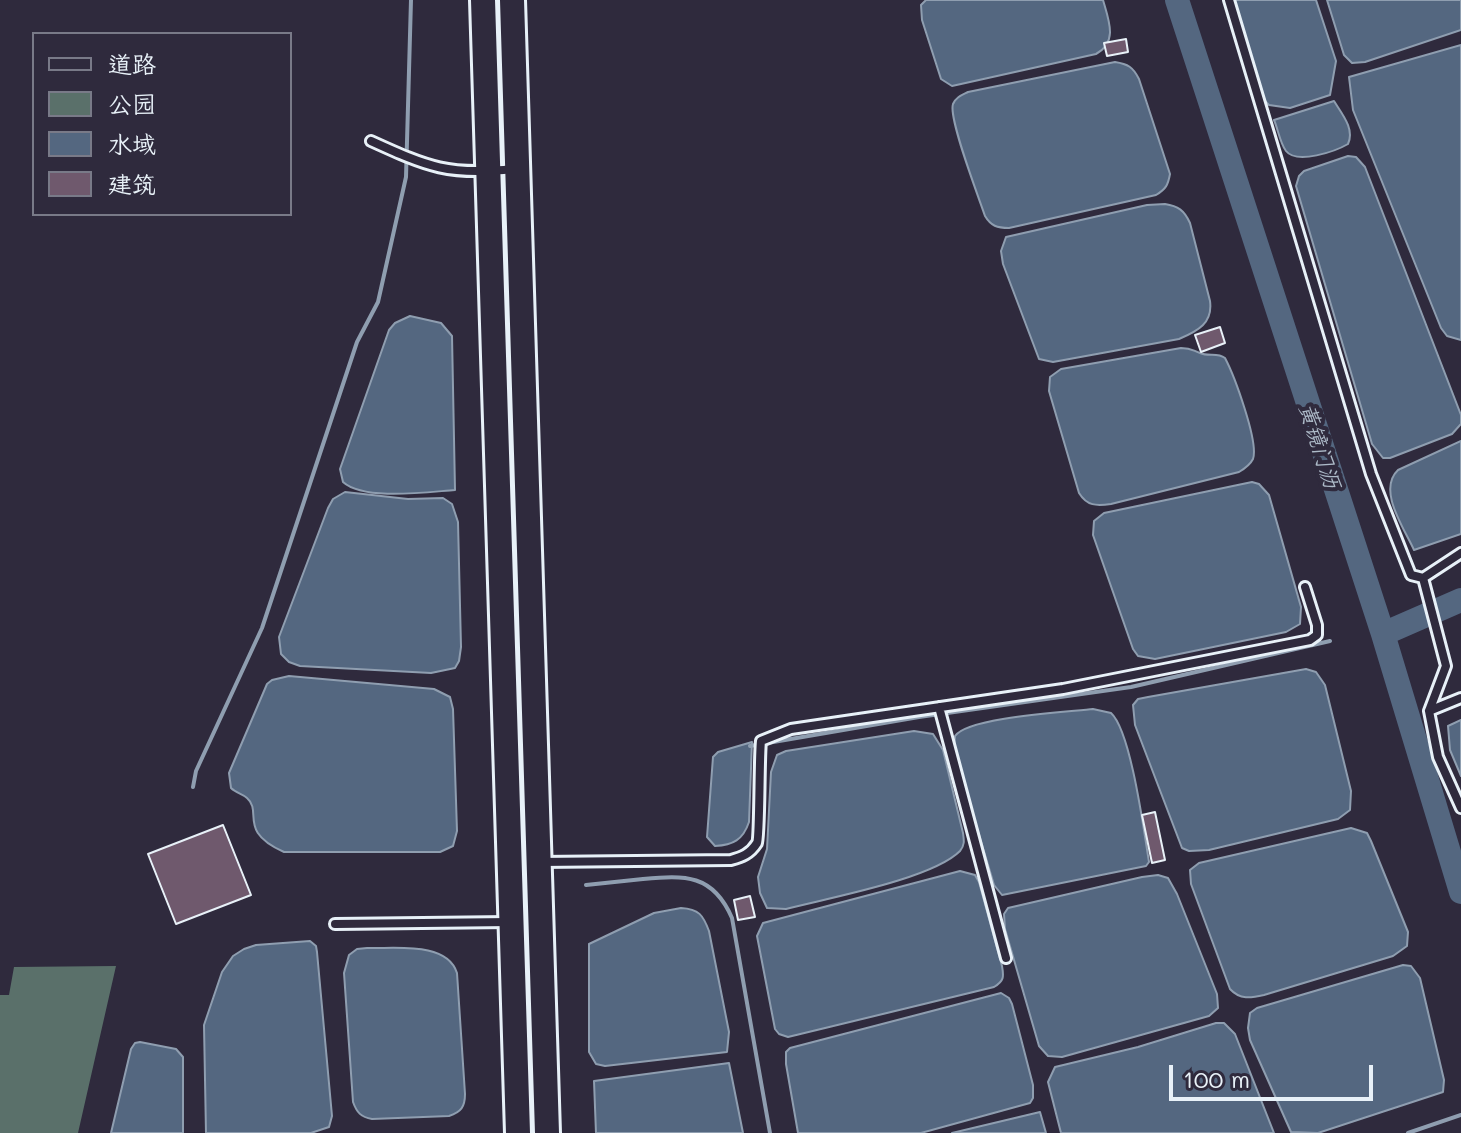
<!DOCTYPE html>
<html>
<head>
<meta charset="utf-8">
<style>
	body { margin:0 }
	#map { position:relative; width:1461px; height:1133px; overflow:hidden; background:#2f2a3d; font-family:Mali,"LXGW WenKai TC",sans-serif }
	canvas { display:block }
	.legend { position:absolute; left:32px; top:32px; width:260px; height:184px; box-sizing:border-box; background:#2f2a3d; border:2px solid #797a88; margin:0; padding:10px 14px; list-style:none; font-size:24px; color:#e8f1f8 }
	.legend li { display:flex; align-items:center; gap:16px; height:40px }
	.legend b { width:40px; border:2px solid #797a88 }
	.scale { position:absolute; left:1169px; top:1065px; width:204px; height:36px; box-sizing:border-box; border:4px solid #e8f1f8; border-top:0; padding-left:10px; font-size:24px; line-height:28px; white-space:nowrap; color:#e8f1f8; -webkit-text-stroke:6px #2f2a3d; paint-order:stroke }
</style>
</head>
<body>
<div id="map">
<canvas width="1461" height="1133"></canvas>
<ul class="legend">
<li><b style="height:10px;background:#2f2a3d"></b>道路</li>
<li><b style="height:22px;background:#5a706a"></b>公园</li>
<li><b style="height:22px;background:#546780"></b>水域</li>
<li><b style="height:22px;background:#6f596d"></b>建筑</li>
</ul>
<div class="scale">100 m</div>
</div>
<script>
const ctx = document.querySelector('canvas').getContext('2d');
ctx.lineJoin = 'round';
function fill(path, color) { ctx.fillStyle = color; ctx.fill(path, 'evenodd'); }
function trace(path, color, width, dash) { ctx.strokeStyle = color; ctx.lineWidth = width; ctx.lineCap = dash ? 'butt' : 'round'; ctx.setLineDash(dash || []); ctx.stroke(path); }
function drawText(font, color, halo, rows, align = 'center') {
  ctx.font = font + ' Mali,"LXGW WenKai TC",sans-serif'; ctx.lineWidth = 8; ctx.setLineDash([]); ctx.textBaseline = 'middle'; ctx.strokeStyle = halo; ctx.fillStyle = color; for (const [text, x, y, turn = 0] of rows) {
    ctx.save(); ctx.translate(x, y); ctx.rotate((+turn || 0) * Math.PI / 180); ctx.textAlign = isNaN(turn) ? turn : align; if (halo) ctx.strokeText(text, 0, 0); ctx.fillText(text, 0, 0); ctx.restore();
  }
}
const green = new Path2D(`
	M 116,966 L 78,1133 L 0,1133 L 0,995 L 9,995 L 14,967 Z`);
const water = new Path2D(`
	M 926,0 L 1103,0 C 1109,21 1118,42 1096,54 L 952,86 L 941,79 L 922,20 L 921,5 Z
	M 1234,0 L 1316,0 L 1336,61 L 1330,95 L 1290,108 L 1269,105 L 1265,101 Z
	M 1327,0 L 1461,0 L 1461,30 L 1365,62 L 1352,63 L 1344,55 Z
	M 1461,45 L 1461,340 L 1447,336 L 1441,328 L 1353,110 L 1349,77 Z
	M 1115,62 C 1128,64 1133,67 1139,79 L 1170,174 C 1168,185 1166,189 1156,195 L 1009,228 C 997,228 991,226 985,216 C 979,198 948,118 953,104 C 956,97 962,95 968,92 Z
	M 1334,101 C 1342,114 1355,129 1348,144 C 1336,151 1297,165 1286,151 C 1280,143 1278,129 1274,120 Z
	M 1348,156 L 1356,157 L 1365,167 L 1461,415 L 1461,424 L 1452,434 L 1390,458 L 1383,458 L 1372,444 L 1296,186 L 1299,176 L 1304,171 Z
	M 1165,204 C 1178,206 1184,210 1190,223 L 1210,301 C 1213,323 1198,331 1179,339 L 1053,362 L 1039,359 L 1003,264 L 1001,251 L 1006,237 L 1147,205 Z
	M 410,316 L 441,323 L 452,336 L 455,490 C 427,492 364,501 343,482 L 340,469 L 389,330 L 395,323 Z
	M 1181,348 C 1191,348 1192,350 1200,353 C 1209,357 1217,352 1225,358 C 1234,375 1259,442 1253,459 C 1250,465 1244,469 1239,472 L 1111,504 C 1096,506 1087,506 1079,493 L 1049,391 L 1050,377 L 1061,369 Z
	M 1461,441 L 1461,534 L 1414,550 C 1404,528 1377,490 1398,470 Z
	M 1252,482 L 1259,484 L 1269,495 L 1301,607 L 1300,624 L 1286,632 L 1155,659 L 1138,656 L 1133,649 L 1093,535 L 1094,521 L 1104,513 Z
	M 345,492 L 408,499 L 443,498 L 452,504 L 458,522 L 461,647 L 459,661 L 455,668 L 431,673 L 300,666 L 289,662 L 281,654 L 279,637 L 328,508 L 333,499 Z
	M 1306,669 L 1316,672 L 1325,685 L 1351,791 L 1350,810 L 1338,819 L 1209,850 L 1189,851 L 1182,848 L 1135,725 L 1133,705 L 1138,699 L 1148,697 Z
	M 289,676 L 434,689 L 450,697 L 453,709 L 457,831 L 453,846 L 440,852 L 284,852 C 237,831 263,812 247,798 C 243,794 236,793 231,788 L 229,773 L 267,684 L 272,680 Z
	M 1093,709 L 1111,713 C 1131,731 1144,832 1149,862 L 1146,866 L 1002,895 L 994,885 L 954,751 L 955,736 C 968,717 1067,712 1093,709 Z
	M 1461,720 L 1461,776 L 1450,750 L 1448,726 Z
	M 914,731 L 933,734 L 943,750 L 963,833 C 964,840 965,845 960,851 C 932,879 828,898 786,909 L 767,908 L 760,893 L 758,877 L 767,849 L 771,772 L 777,755 L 786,751 Z
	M 752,742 L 749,822 C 743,840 733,845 715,846 L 707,837 L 713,757 L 718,752 Z
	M 1351,828 L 1367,833 L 1371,841 L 1408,932 L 1407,946 L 1393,956 L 1264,995 C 1251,998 1240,1000 1230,989 L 1191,884 L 1190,870 L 1199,863 Z
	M 960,871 L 975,875 L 979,882 L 1002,966 C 1004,977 1004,981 994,987 L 788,1037 L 779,1034 L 775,1029 L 757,936 L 763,923 Z
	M 1158,875 L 1168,878 L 1177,894 L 1217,994 L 1218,1008 L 1209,1016 L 1062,1057 L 1048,1056 L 1039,1046 L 1005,929 L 1004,914 L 1008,908 L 1142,877 Z
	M 681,908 C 699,909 703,915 709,931 L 729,1032 L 727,1052 L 605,1066 L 596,1064 L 589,1052 L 589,944 L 654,913 Z
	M 310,941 L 316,946 L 317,952 L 332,1116 L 329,1127 L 311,1133 L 206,1133 L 204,1025 L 222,972 L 233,956 L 244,949 L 256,945 Z
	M 367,948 C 395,949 447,941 457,973 L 465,1094 C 465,1107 461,1112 449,1116 L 372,1119 C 361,1117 357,1113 353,1102 L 344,973 L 349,955 L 357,949 Z
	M 1403,965 L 1411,966 L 1420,978 L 1444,1080 L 1443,1092 L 1318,1133 L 1291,1132 L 1250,1040 L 1248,1028 L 1250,1013 L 1257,1008 Z
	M 1001,993 L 1009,998 L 1012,1004 L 1033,1085 L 1033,1098 L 1030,1103 L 921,1133 L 798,1133 L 786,1064 L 786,1052 L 790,1048 Z
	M 1216,1023 L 1224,1023 L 1235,1034 L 1274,1133 L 1061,1133 L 1048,1082 L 1055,1067 L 1138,1047 Z
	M 140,1042 L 176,1049 L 183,1057 L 183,1133 L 111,1133 L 131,1049 L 135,1043 Z
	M 729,1063 L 743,1133 L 596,1133 L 594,1081 Z
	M 1040,1112 L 1046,1133 L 952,1133 Z`);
const stream = new Path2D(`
	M 750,746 L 919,717 L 1131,687 L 1330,641
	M 193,787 L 196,771 L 262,628 L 357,342 L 378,302 L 406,177 L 411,0
	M 586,885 C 605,883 624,881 643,879 C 685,875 713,874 732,918 L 770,1133
	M 1408,1133 L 1461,1115`);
const river = new Path2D(`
	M 1177,0 L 1383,634 L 1461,892
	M 1383,634 L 1461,600`);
const building = new Path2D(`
	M 1126,39 L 1128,52 L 1107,56 L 1104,43 Z
	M 1220,327 L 1225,343 L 1201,352 L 1195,335 Z
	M 1155,812 L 1165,860 L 1152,863 L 1142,815 Z
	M 223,825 L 251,895 L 176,924 L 148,854 Z
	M 750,896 L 755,917 L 738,920 L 734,900 Z`);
const lane = new Path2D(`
	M 1229,0 L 1371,474 L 1411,575 L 1423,578 L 1446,666 L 1429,711 L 1438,757 L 1461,808
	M 371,141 C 428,167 449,176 513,169
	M 1423,578 L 1461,553
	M 939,707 L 1006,958
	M 1429,711 L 1461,698
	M 540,862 L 731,860 C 742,857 750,854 757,843 C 760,837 759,757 761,741 L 791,729 L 1063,689 L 1310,640 L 1317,635 L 1317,625 L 1305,587
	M 335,924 L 510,922`);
const secondary = new Path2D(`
	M 483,0 L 518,1133
	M 512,0 L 547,1133`);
const waterNames = [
	["黄镜门沥",1319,446,72]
];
fill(green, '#5a706a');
fill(water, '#546780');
trace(water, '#8f9eb0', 2);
trace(stream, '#8f9eb0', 4);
trace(river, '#546780', 24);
fill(building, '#6f596d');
trace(building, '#e8f1f8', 2);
trace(lane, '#e8f1f8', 14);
trace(secondary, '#e8f1f8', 30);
trace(lane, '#2f2a3d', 8);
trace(secondary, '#2f2a3d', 24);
drawText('italic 22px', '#adbac8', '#2f2a3d', waterNames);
</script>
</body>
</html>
